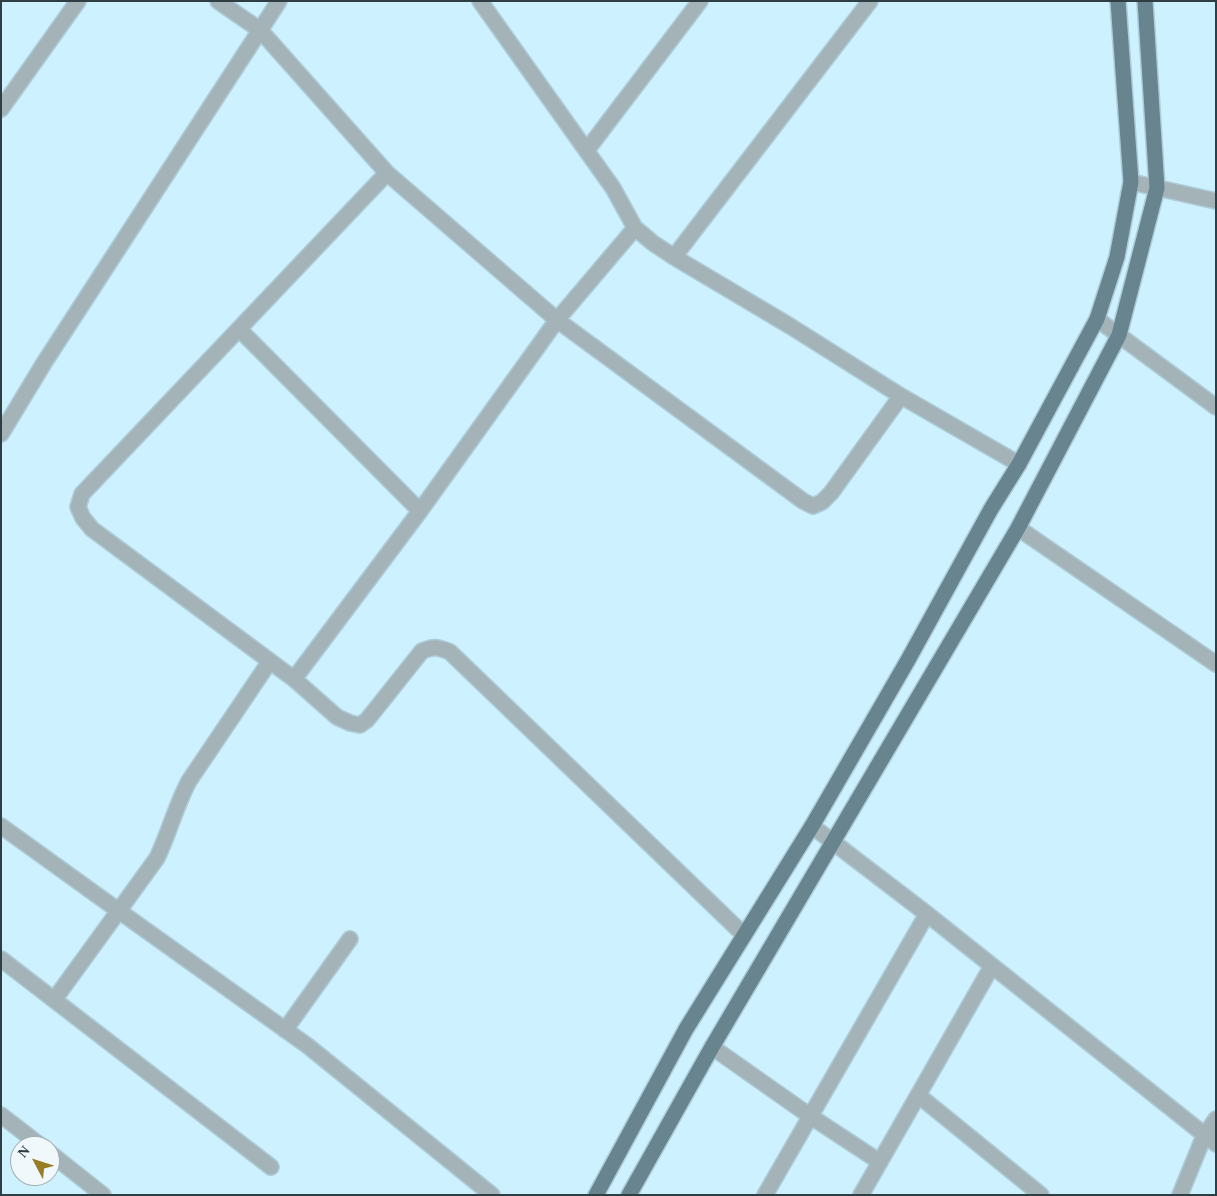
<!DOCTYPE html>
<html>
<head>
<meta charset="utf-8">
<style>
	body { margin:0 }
	#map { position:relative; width:1217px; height:1196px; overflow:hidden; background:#cdf1ff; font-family:"Times New Roman",serif }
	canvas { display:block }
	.frame { position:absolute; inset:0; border:2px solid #2f3e43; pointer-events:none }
	.north { position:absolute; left:10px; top:1136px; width:50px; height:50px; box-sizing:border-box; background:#f1f8fb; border:1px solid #a3aeb1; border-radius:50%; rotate:310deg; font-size:14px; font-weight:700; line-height:20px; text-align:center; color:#2f3e43 }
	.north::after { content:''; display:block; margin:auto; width:18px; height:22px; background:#977d25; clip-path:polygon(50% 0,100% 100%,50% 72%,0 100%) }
</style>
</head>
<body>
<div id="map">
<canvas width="1217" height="1196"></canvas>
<div class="frame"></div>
<div class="north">N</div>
</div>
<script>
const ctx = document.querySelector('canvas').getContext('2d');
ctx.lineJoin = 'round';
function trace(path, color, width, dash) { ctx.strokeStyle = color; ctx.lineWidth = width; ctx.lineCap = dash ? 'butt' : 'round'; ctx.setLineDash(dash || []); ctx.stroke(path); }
const minor = new Path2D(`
	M 218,1 L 260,30 L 387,173 L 557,320 L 635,228
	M 480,1 L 613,188 L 635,228 L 653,243 L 674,257 L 790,326 L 901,396 L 1019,464
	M 1,109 L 78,1
	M 587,150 L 700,1
	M 387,173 L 82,494 L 78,507 L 83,518 L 92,529 L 294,679 L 337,717 L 350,723 L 360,725 L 367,720 L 422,651 C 434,646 438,647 450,652 L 744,935
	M 1131,182 L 1216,201
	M 674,257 L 870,1
	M 1097,319 L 1216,407
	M 239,329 L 420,511
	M 1,434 L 44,363 L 279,1
	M 1018,528 L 1216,664
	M 294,679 L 420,511 L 557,320 L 803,501 L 813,506 L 822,502 L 831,493 L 901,396
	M 1,826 L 119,911 L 308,1046 L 492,1195
	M 812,826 L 927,914 L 1216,1144
	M 1,959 L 271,1167
	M 54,1000 L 157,858 C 169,833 176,805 189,781 L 270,661
	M 285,1030 L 350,939
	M 712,1047 L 810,1116 L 880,1162
	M 918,1095 L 1041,1195
	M 1,1115 L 41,1146
	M 50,1153 L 103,1195
	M 765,1195 L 927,914
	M 861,1195 L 992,966
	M 1180,1195 L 1204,1136 L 1216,1119`);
const major = new Path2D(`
	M 596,1195 L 686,1029 L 812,826 L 908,660 L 991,509 L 1019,464 L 1097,319 L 1117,257 L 1131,182 L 1118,1
	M 629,1195 L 712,1047 L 1018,528 L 1119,335 L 1157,188 L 1145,1`);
trace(minor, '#adcdd9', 18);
trace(major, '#adcdd9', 18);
trace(minor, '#a4b3b8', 15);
trace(major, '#68848f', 15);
</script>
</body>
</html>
